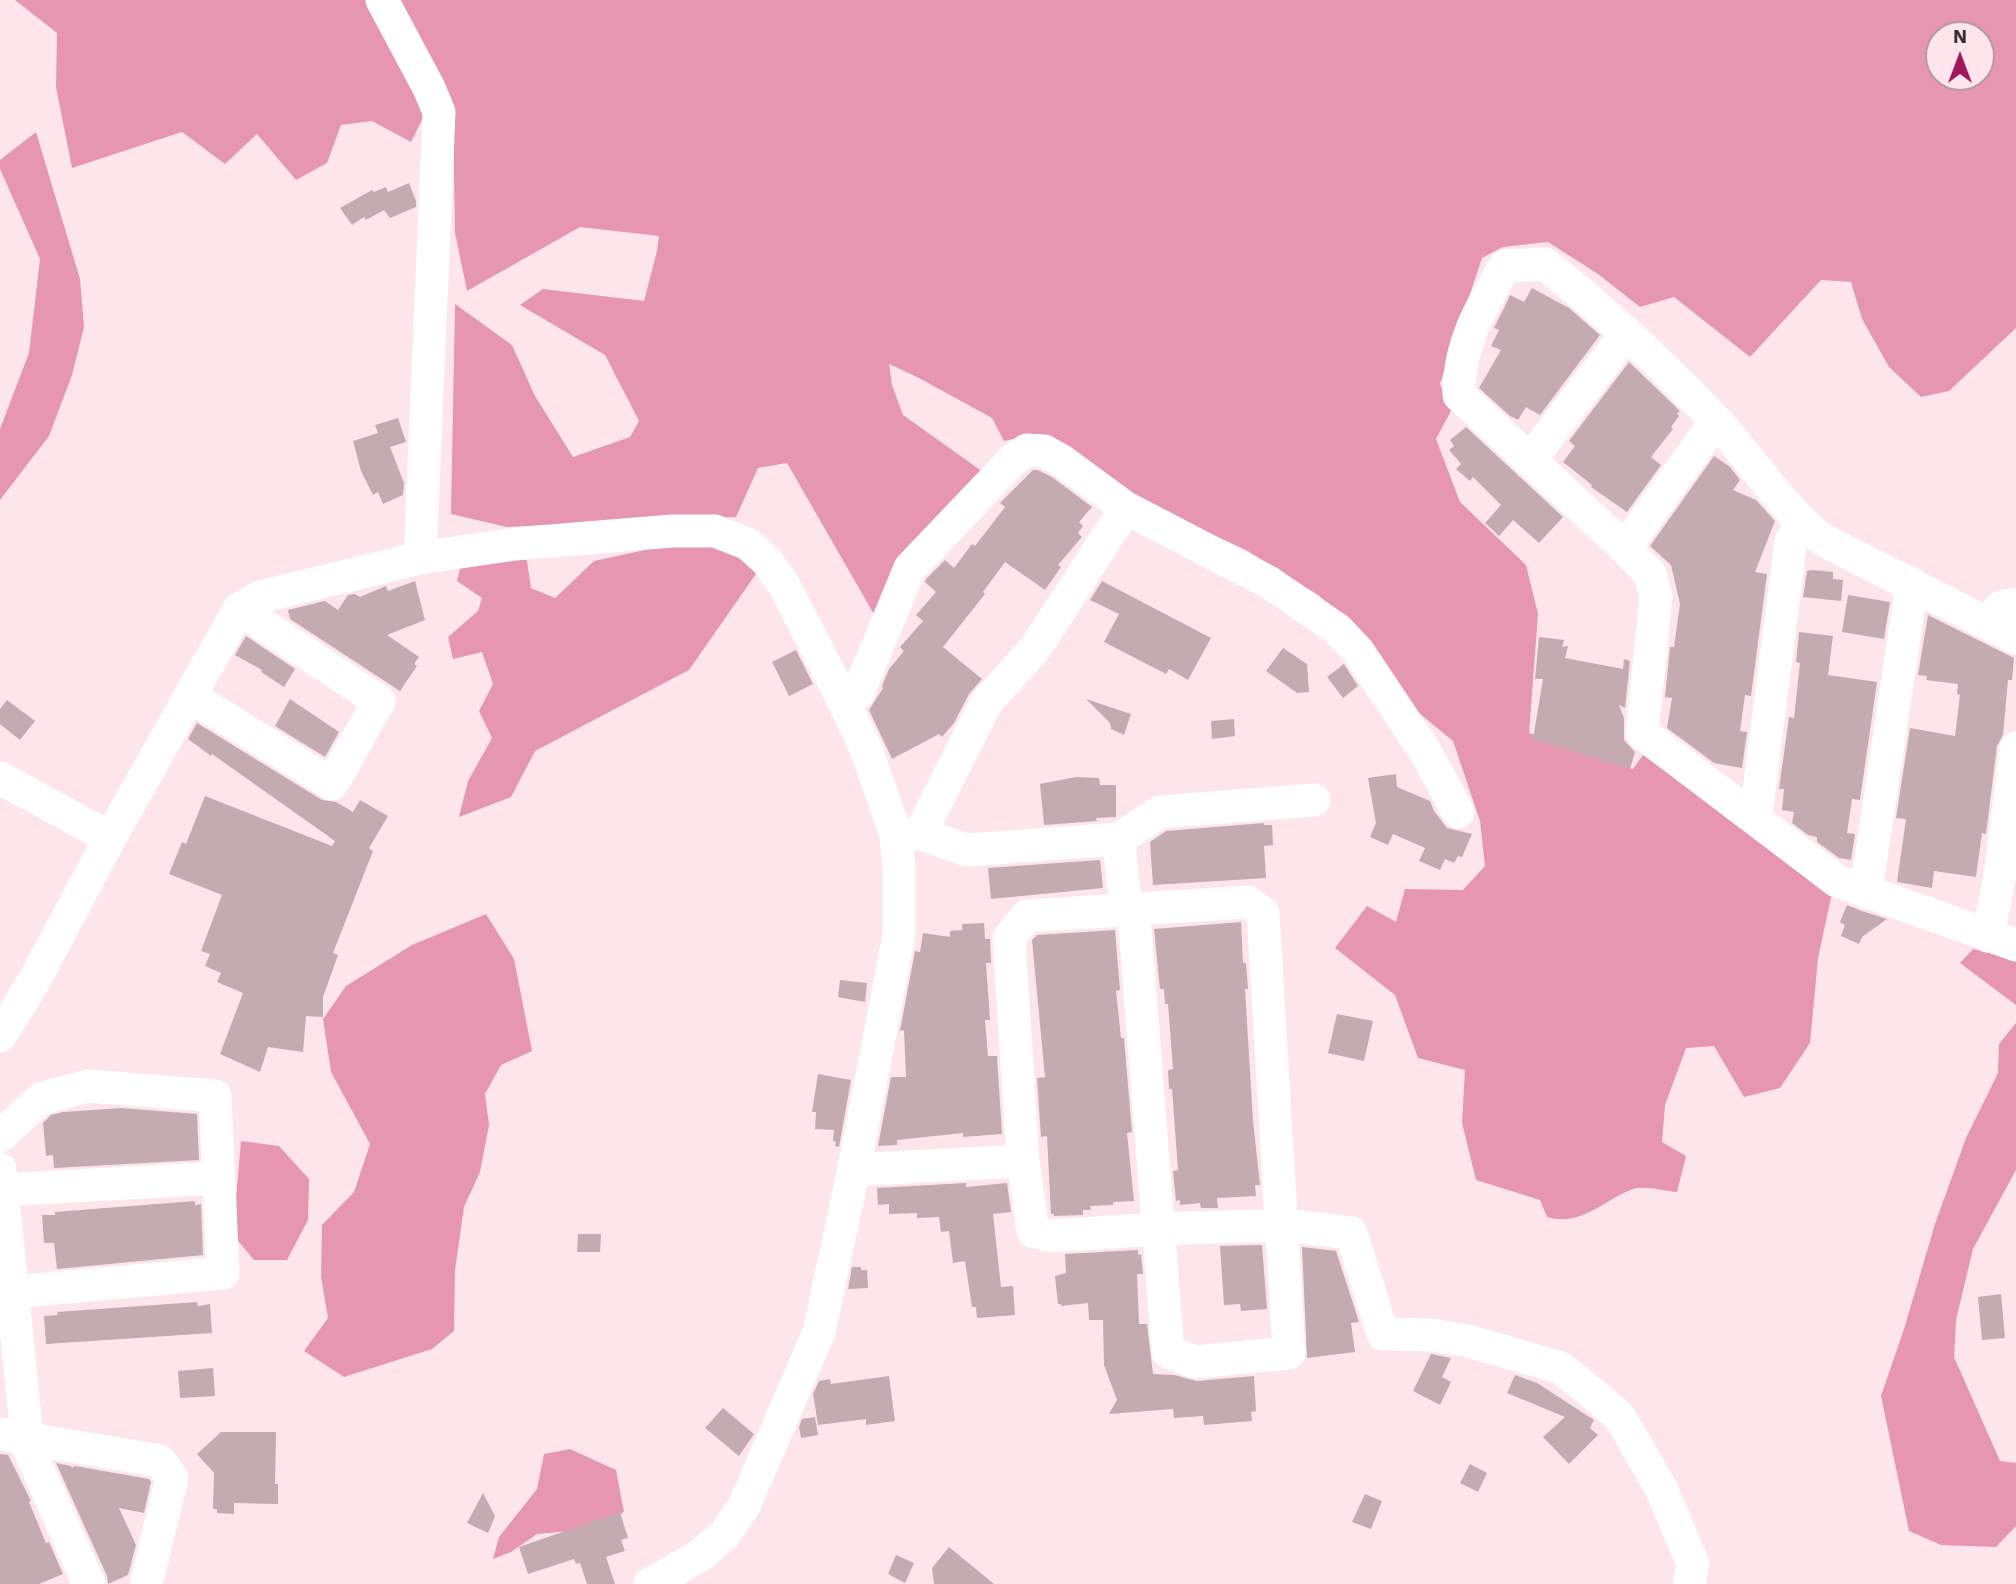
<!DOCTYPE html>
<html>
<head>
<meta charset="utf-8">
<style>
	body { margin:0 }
	#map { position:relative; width:2016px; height:1584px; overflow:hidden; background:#fee4eb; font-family:"Work Sans",sans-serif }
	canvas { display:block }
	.north { position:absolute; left:1925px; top:21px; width:70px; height:70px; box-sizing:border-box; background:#fee4eb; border:2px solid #b09ca2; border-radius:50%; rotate:0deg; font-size:19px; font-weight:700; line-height:28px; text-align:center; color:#3b3134 }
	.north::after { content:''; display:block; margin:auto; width:24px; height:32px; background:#a4165a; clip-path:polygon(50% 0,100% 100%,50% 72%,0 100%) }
</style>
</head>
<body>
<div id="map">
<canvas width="2016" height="1584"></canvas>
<div class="north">N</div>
</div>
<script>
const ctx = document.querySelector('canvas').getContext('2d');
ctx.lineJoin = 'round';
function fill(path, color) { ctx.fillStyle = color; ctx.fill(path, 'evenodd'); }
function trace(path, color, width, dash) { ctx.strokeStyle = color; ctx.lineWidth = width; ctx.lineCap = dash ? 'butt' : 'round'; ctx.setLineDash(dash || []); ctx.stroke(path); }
const forest = new Path2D(`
	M 15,0 L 370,0 L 424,116 L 411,142 L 372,121 L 341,125 L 327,163 L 296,180 L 257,134 L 225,164 L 182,132 L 72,168 L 56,87 L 57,33 Z
	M 393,0 L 2016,0 L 2016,328 L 1949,391 L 1921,397 L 1889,367 L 1862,319 L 1851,282 L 1821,280 L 1750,357 L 1674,297 L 1640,307 L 1598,274 L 1548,242 L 1503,247 L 1482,258 L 1440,384 L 1451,411 L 1436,439 L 1460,502 L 1526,565 L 1538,614 L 1529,733 L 1633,769 L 1643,755 L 1832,893 L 1818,958 L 1810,1043 L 1780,1088 L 1744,1097 L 1714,1046 L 1686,1048 L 1665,1105 L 1662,1142 L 1686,1156 L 1677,1192 C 1665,1191 1644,1185 1633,1189 C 1603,1200 1582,1227 1547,1217 L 1540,1200 L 1476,1180 L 1462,1123 L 1465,1070 L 1418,1058 L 1395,995 L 1335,948 L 1367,906 L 1396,922 L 1405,889 L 1463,890 L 1485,866 L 1480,821 L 1453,741 L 1402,699 L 1361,633 L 1318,595 L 1246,550 L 1137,500 L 1018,438 L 1004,441 L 992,418 L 919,378 L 889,364 L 892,385 L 903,415 L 983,472 L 875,616 L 787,463 L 758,468 L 736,517 L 507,527 L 451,514 L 455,304 L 512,345 L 535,396 L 573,457 L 630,437 L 639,421 L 605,355 L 520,305 L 543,289 L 644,301 L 657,251 L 659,236 L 580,227 L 467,291 L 455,233 L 453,114 ZM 1939,35 L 1981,35 L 1981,77 L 1939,77 Z
	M 36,132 L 80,279 L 84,327 L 72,375 L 49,436 L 0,500 L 0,429 L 29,353 L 40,259 L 0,169 L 0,160 Z
	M 686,541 L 730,550 L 758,571 L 689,670 L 535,751 L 511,797 L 459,817 L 468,781 L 492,738 L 479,711 L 493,684 L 482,652 L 453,659 L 448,637 L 478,611 L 482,598 L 457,581 L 461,564 L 526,555 L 531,588 L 555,598 L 594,561 Z
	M 486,914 L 514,959 L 532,1051 L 501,1065 L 485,1094 L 489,1125 L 480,1172 L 464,1207 L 455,1270 L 454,1331 L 432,1349 L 344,1377 L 304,1351 L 328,1318 L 321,1277 L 322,1225 L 354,1192 L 370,1144 L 331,1072 L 323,1019 L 346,986 L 412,945 Z
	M 1973,949 L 2016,959 L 2016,1005 L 1960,963 Z
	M 2016,1023 L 2016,1170 L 1973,1249 L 1956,1320 L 1954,1357 L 2000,1461 L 2016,1463 L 2016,1526 L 1996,1547 L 1941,1545 L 1909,1531 L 1881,1396 L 1904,1329 L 1935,1224 L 1966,1138 L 1998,1073 L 1999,1044 Z
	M 241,1141 L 279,1146 L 309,1179 L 308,1220 L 287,1260 L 254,1260 L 233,1235 Z
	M 570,1449 L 616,1470 L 624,1512 L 593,1529 L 537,1534 L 511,1552 L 493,1559 L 499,1537 L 537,1489 L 544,1454 Z`);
const building = new Path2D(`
	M 409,183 L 416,201 L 416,207 L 390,218 L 384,210 L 366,220 L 364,217 L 352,225 L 340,208 L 372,190 L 374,192 L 386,187 L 388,192 Z
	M 1532,288 L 1569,308 L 1600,335 L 1540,415 L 1526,407 L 1518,420 L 1510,416 L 1479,388 L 1501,350 L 1491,346 L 1499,330 L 1494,328 L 1505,306 L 1510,295 L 1524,302 Z
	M 1629,362 L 1680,411 L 1677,414 L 1679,416 L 1671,427 L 1673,429 L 1651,457 L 1661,465 L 1627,512 L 1591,487 L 1592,485 L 1563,462 L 1575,446 L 1569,441 Z
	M 398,418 L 406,442 L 390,447 L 404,483 L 403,495 L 383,504 L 378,492 L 373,495 L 361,471 L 353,441 L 378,433 L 375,425 Z
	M 1466,427 L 1563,517 L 1539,543 L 1513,520 L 1499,536 L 1485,523 L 1501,505 L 1473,477 L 1470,481 L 1456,469 L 1461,464 L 1449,450 L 1454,446 L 1450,440 Z
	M 1714,456 L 1730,467 L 1740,480 L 1733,490 L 1756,500 L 1775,521 L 1755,572 L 1767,574 L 1751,696 L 1745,695 L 1740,731 L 1747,732 L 1742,768 L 1714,763 L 1667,728 L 1672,698 L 1665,697 L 1670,647 L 1674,647 L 1680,604 L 1671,565 L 1650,546 Z
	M 1033,470 L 1038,470 L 1052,477 L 1092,507 L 1079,522 L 1083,526 L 1078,533 L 1082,537 L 1058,565 L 1061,567 L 1045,590 L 1005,562 L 983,592 L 985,594 L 943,647 L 982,679 L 969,694 L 954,723 L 942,737 L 939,734 L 892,759 L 869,710 L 883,688 L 882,686 L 889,669 L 904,651 L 900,647 L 923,621 L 916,615 L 936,592 L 925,582 L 926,579 L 945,560 L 954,568 L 972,544 L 975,546 L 1005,507 L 1000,503 Z
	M 1813,570 L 1833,572 L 1833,579 L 1843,580 L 1841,601 L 1803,597 L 1807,571 Z
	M 415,581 L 425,620 L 387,635 L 419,657 L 414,664 L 417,666 L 400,691 L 290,619 L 288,610 L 325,601 L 338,610 L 348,595 L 355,594 L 360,597 L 386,586 L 388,591 Z
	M 1102,581 L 1211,638 L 1188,680 L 1169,669 L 1166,674 L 1104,642 L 1119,614 L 1090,600 Z
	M 1848,595 L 1890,602 L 1884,639 L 1842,632 Z
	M 1928,615 L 2014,658 L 2012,680 L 2008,680 L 2003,735 L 1997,746 L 1986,834 L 1982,833 L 1976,877 L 1934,871 L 1932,888 L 1897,882 L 1906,819 L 1896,818 L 1910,728 L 1955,736 L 1960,695 L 1957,694 L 1958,684 L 1926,680 L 1927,676 L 1918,675 Z
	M 1799,632 L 1833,636 L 1828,675 L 1877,682 L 1860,800 L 1852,799 L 1847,833 L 1855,834 L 1851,860 L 1839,858 L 1817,842 L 1817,837 L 1808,835 L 1792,823 L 1794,812 L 1782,810 L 1784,789 L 1779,789 L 1789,717 L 1794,718 L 1800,663 L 1796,662 Z
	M 246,636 L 295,669 L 284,687 L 261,672 L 262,670 L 235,655 Z
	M 1539,637 L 1564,640 L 1562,647 L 1568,646 L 1565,658 L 1623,669 L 1624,659 L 1630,661 L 1625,708 L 1619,705 L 1624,718 L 1624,740 L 1635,752 L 1630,769 L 1533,739 L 1543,679 L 1535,679 Z
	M 1283,648 L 1307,664 L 1309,692 L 1297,693 L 1266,671 Z
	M 796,650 L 813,684 L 789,696 L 772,662 Z
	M 1344,664 L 1358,686 L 1343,698 L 1327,677 Z
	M 290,699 L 339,732 L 325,757 L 275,726 Z
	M 1086,699 L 1131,714 L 1124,735 L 1111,729 L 1110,723 Z
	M 7,700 L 35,721 L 20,740 L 0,724 L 0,709 Z
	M 1234,719 L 1235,736 L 1212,739 L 1211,721 Z
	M 197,723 L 322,800 L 336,802 L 353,812 L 360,800 L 388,816 L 369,848 L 373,851 L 333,953 L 338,955 L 323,997 L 323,1017 L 306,1016 L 303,1052 L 268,1047 L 260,1072 L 220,1054 L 243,993 L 217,982 L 221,973 L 205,966 L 210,954 L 201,951 L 222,895 L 169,874 L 182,842 L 186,844 L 205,796 L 332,846 L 335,841 L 212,754 L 211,756 L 188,739 Z
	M 1396,774 L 1397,787 L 1430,801 L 1434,811 L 1447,828 L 1472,834 L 1462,857 L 1458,856 L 1454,863 L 1445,859 L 1440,870 L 1419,861 L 1425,848 L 1393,834 L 1388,845 L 1370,837 L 1376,823 L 1368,778 Z
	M 1076,777 L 1099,778 L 1100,785 L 1116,785 L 1116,817 L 1096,818 L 1097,821 L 1044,825 L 1040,784 Z
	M 1264,823 L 1264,825 L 1272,825 L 1273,845 L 1264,846 L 1266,878 L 1153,885 L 1150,842 L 1166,831 Z
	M 1100,860 L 1103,888 L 991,899 L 988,868 Z
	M 1847,905 L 1862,911 L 1887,919 L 1862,937 L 1859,944 L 1841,936 L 1845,925 L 1840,922 Z
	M 1241,922 L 1243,963 L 1246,963 L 1248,989 L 1245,989 L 1253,1121 L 1260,1185 L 1255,1185 L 1256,1196 L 1217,1198 L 1218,1208 L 1201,1208 L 1200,1203 L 1180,1205 L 1180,1200 L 1176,1201 L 1173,1171 L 1178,1170 L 1172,1089 L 1169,1089 L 1168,1070 L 1173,1069 L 1168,1004 L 1165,1004 L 1164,989 L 1160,989 L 1154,929 Z
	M 984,923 L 985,939 L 990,939 L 991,963 L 986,963 L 990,1020 L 985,1020 L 988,1056 L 997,1056 L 1002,1134 L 963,1137 L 963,1133 L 897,1140 L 897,1145 L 878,1146 L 891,1077 L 906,1077 L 904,1030 L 900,1031 L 915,951 L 920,952 L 923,933 L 950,937 L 950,931 L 962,930 L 962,924 Z
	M 1115,930 L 1120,990 L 1116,991 L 1121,1038 L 1124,1038 L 1132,1132 L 1127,1133 L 1134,1201 L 1113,1202 L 1113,1205 L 1090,1206 L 1091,1210 L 1083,1210 L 1083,1215 L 1054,1216 L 1054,1214 L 1051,1214 L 1047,1136 L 1041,1137 L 1037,1078 L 1045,1077 L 1032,940 L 1037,935 Z
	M 840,980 L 867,983 L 865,1002 L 838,997 Z
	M 1337,1014 L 1373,1021 L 1364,1061 L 1328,1053 Z
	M 818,1074 L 851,1080 L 839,1147 L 835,1146 L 836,1142 L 833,1141 L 834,1130 L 815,1129 L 816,1112 L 812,1112 Z
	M 121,1108 L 197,1114 L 199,1160 L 54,1168 L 53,1155 L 46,1156 L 43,1123 L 51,1115 L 63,1112 Z
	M 966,1183 L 966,1187 L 1007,1183 L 1011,1212 L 993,1214 L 1001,1287 L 1013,1286 L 1015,1315 L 977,1318 L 976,1307 L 972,1307 L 965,1261 L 953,1263 L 949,1231 L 941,1232 L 939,1217 L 917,1218 L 917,1213 L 889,1214 L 889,1204 L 878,1205 L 877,1188 Z
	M 195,1201 L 195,1205 L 201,1204 L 203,1255 L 57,1269 L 54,1243 L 44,1243 L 42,1215 L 55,1215 L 55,1212 Z
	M 578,1234 L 601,1234 L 600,1252 L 577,1252 Z
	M 1262,1245 L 1267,1309 L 1241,1311 L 1240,1304 L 1224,1305 L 1220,1246 Z
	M 1302,1247 L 1336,1251 L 1359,1322 L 1351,1323 L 1355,1352 L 1307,1358 Z
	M 1138,1250 L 1138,1255 L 1141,1254 L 1143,1274 L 1137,1274 L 1139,1324 L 1147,1324 L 1153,1374 L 1174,1375 L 1197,1381 L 1254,1376 L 1256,1411 L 1251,1412 L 1252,1421 L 1204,1425 L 1203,1416 L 1174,1418 L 1173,1409 L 1109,1414 L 1117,1400 L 1104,1365 L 1103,1320 L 1089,1320 L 1088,1303 L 1061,1306 L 1061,1304 L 1058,1304 L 1055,1276 L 1066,1273 L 1065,1254 Z
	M 852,1267 L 861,1267 L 861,1270 L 867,1270 L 868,1288 L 848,1289 Z
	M 2001,1294 L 2005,1338 L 1982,1340 L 1978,1297 Z
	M 197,1302 L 198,1306 L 210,1304 L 212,1333 L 46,1344 L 44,1316 L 58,1315 L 57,1312 Z
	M 1431,1354 L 1451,1358 L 1442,1377 L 1451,1382 L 1440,1405 L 1413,1391 Z
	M 213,1368 L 215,1396 L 180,1398 L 178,1371 Z
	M 1515,1375 L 1537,1383 L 1594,1420 L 1590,1428 L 1598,1435 L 1569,1464 L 1543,1437 L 1565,1417 L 1507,1393 Z
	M 889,1376 L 895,1421 L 866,1425 L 866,1419 L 818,1425 L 813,1394 L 819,1381 L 830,1379 L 831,1384 Z
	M 723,1408 L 754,1434 L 739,1456 L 705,1428 Z
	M 815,1417 L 818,1435 L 801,1438 L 799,1427 L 802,1419 Z
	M 221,1432 L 276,1432 L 275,1484 L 278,1484 L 278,1504 L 234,1503 L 234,1514 L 217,1513 L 217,1509 L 213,1509 L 214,1473 L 197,1454 Z
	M 0,1454 L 8,1455 L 31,1501 L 29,1502 L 46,1543 L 49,1542 L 63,1574 L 39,1584 L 0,1584 Z
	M 56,1463 L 71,1466 L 72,1468 L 75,1466 L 149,1479 L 151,1482 L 144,1513 L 119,1508 L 136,1545 L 128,1575 L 108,1584 L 107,1576 Z
	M 1470,1464 L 1487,1473 L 1478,1492 L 1460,1483 Z
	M 483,1493 L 495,1516 L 488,1533 L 467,1523 Z
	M 1365,1494 L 1382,1501 L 1371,1529 L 1352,1522 Z
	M 620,1512 L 628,1538 L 621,1540 L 625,1551 L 606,1557 L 615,1584 L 587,1584 L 580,1563 L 576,1564 L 574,1559 L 528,1574 L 519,1547 Z
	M 949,1547 L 994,1584 L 934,1584 L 932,1568 Z
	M 896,1555 L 914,1563 L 905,1583 L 888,1574 Z`);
const minor = new Path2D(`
	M 382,0 L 429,88 L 439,112 L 420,558
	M 1530,460 L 1627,333
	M 1625,548 L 1716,421
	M 1987,623 L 2001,607 L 2016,604
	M 2016,638 L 1823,540 C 1780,507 1752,459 1715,420 C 1662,364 1605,312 1545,264 L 1505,266 C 1481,307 1458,346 1459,395 L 1625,548 L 1650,574 L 1656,597 L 1642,733 L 1837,881 L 2016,945
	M 190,696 L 332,784 L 379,701 L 239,609
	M 843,700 L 858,693 L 910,568 L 1013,460 L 1027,450 L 1044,451 L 1062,461 L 1126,508 L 1270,583 L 1337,629 L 1358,651 L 1426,753 L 1458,812
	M 0,778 L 110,838
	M 1749,814 L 1757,806 L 1791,541 L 1801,524
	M 920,834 L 967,850 L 1119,839
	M 896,835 L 920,834 L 986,703 L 1036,647 L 1126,508
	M 1866,892 L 1912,584
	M 1988,936 L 2001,869 L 2016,748
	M 0,1036 L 34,981 L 110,838 L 239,609 L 260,597 L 420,558 L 515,544 L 672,531 L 715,531 L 748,544 L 767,561 L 784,585 L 843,700 L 866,749 L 896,835 L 899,866 L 899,935 L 854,1168 L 819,1332 L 744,1506 L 725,1534 L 701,1555 L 650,1584
	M 0,1136 L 42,1098 L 88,1086 L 215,1096 L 223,1273 L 12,1292
	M 1023,1161 L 1009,938 L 1027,916 L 1248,902 L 1263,913 L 1289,1353 L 1195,1362 L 1168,1352 L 1135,928 C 1122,895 1122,873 1119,839 L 1160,812 L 1314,800
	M 854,1168 L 870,1169 L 1023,1161 L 1033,1231 L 1050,1236 L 1157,1229 L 1283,1225 L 1351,1233 L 1383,1334 L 1432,1335 L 1468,1341 L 1561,1368 L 1586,1388 L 1619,1416 L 1661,1488 L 1693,1564 L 1689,1584
	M 0,1169 L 28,1447 L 89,1584
	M 0,1190 L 219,1178
	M 0,1434 L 160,1461 L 172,1478 L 146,1584`);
fill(forest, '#e696b0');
fill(building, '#c3abb1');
trace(minor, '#fff', 33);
</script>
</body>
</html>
